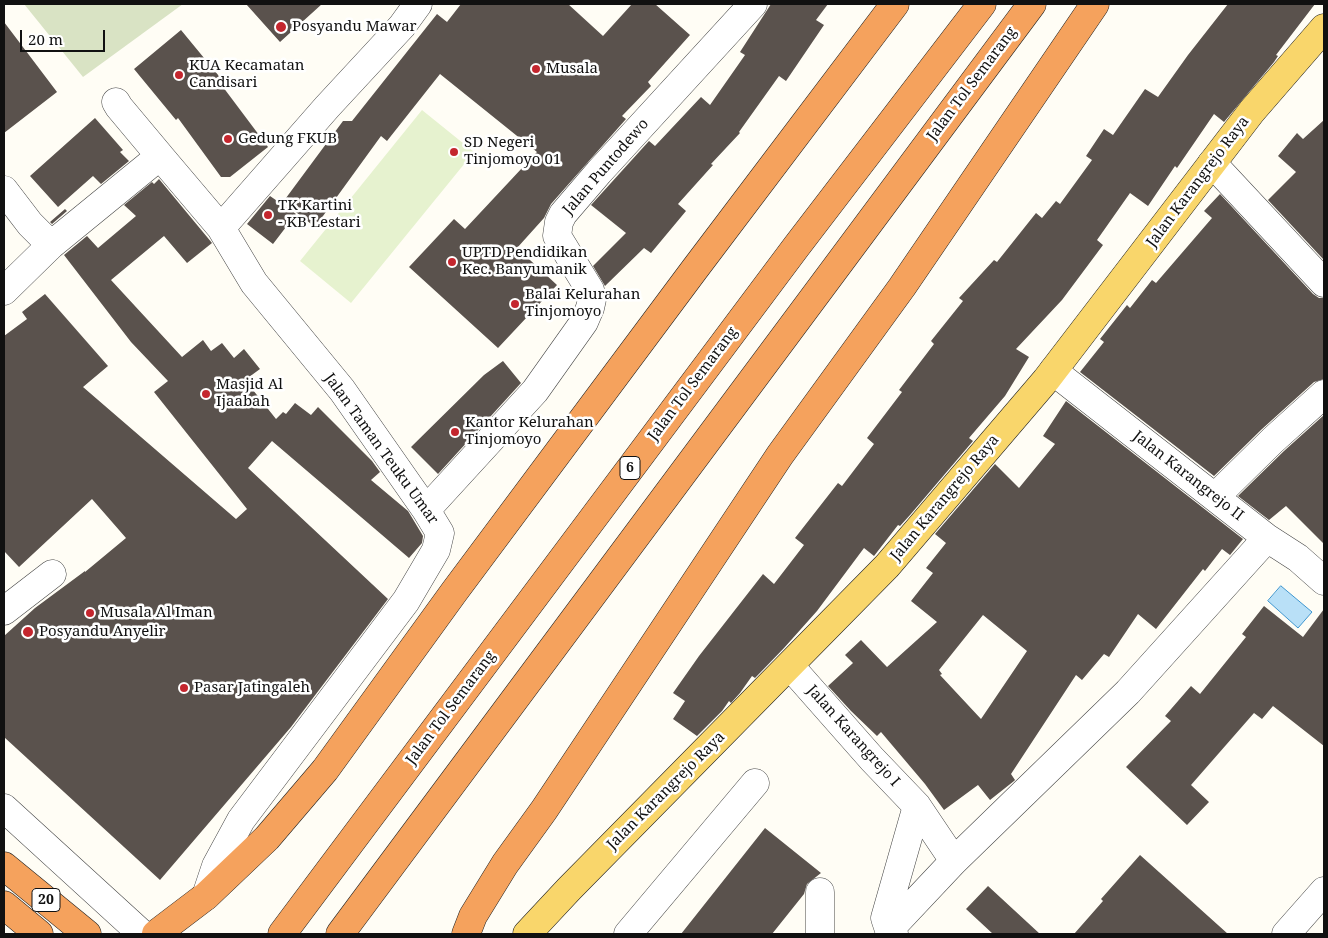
<!DOCTYPE html>
<html>
<head>
<meta charset="utf-8">
<style>
	body { margin:0 }
	#map { position:relative; width:1328px; height:938px; overflow:hidden; background:#fffdf5; font-family:"Noto Serif",serif }
	canvas { display:block }
	.frame { position:absolute; inset:0; border:5px solid #111; pointer-events:none }
	.scale { position:absolute; left:20px; top:30px; width:85px; height:22px; box-sizing:border-box; border:2px solid #111; border-top:0; padding-left:6px; font-size:15px; line-height:18px; white-space:nowrap; color:#111; -webkit-text-stroke:4px #fff; paint-order:stroke }
</style>
</head>
<body>
<div id="map">
<canvas width="1328" height="938"></canvas>
<div class="frame"></div>
<div class="scale">20 m</div>
</div>
<script>
const ctx = document.querySelector('canvas').getContext('2d');
ctx.lineJoin = 'round';
function fill(path, color) { ctx.fillStyle = color; ctx.fill(path, 'evenodd'); }
function trace(path, color, width, dash) { ctx.strokeStyle = color; ctx.lineWidth = width; ctx.lineCap = dash ? 'butt' : 'round'; ctx.setLineDash(dash || []); ctx.stroke(path); }
function drawText(font, color, halo, rows, align = 'center') {
  ctx.font = font + ' "Noto Serif",serif'; ctx.lineWidth = 5; ctx.setLineDash([]); ctx.textBaseline = 'middle'; ctx.strokeStyle = halo; ctx.fillStyle = color; for (const [text, x, y, turn = 0] of rows) {
    ctx.save(); ctx.translate(x, y); ctx.rotate((+turn || 0) * Math.PI / 180); ctx.textAlign = isNaN(turn) ? turn : align; if (halo) ctx.strokeText(text, 0, 0); ctx.fillText(text, 0, 0); ctx.restore();
  }
}
const cemetery = new Path2D(`
	M 24,4 L 183,4 L 83,77 Z`);
const pitch = new Path2D(`
	M 422,110 L 474,152 L 351,303 L 300,261 Z`);
const water = new Path2D(`
	M 1281,586 L 1312,612 L 1298,628 L 1268,601 Z`);
const building = new Path2D(`
	M 246,4 L 322,4 L 280,42 Z
	M 461,4 L 568,4 L 603,36 L 632,4 L 655,4 L 690,35 L 648,82 L 651,86 L 622,116 L 626,119 L 551,204 L 544,218 L 517,248 L 557,285 L 498,348 L 409,267 L 454,219 L 465,229 L 537,152 L 440,74 L 387,141 L 381,136 L 315,227 L 283,202 L 343,121 L 352,121 L 437,14 L 447,22 Z
	M 771,4 L 828,4 L 816,20 L 824,25 L 786,81 L 779,76 L 739,132 L 740,133 L 711,164 L 713,165 L 678,204 L 686,211 L 651,253 L 644,248 L 605,286 L 593,266 L 626,233 L 591,205 L 649,141 L 655,146 L 701,97 L 710,105 L 745,55 L 740,52 Z
	M 1228,4 L 1315,4 L 1276,55 L 1278,56 L 1274,62 L 1224,122 L 1214,114 L 1177,168 L 1175,166 L 1148,206 L 1130,193 L 1097,240 L 1103,245 L 1062,300 L 1016,349 L 1029,357 L 1005,396 L 969,438 L 973,441 L 910,515 L 900,526 L 898,525 L 874,556 L 864,548 L 817,611 L 784,648 L 755,678 L 752,676 L 740,693 L 731,703 L 729,701 L 722,711 L 697,736 L 673,719 L 685,701 L 673,693 L 699,656 L 763,574 L 774,584 L 804,545 L 795,538 L 838,483 L 842,486 L 874,444 L 867,438 L 902,392 L 899,390 L 934,344 L 931,341 L 963,301 L 959,298 L 994,260 L 997,262 L 1036,213 L 1042,218 L 1056,201 L 1060,204 L 1092,160 L 1086,156 L 1104,129 L 1113,135 L 1145,89 L 1158,97 L 1188,55 Z
	M 4,22 L 57,92 L 4,133 Z
	M 181,30 L 223,81 L 220,83 L 268,147 L 230,177 L 221,177 L 178,118 L 176,120 L 134,69 Z
	M 95,118 L 123,150 L 120,152 L 129,161 L 101,184 L 93,176 L 58,207 L 30,176 Z
	M 1324,120 L 1324,260 L 1268,200 L 1296,172 L 1278,156 L 1297,133 L 1303,139 Z
	M 159,179 L 212,243 L 187,263 L 164,236 L 111,280 L 182,357 L 203,340 L 211,351 L 222,343 L 234,358 L 244,349 L 260,369 L 245,380 L 276,419 L 283,412 L 286,414 L 295,403 L 311,415 L 318,407 L 372,461 L 380,472 L 371,480 L 408,511 L 423,536 L 422,543 L 409,558 L 272,441 L 248,468 L 388,599 L 291,727 L 160,880 L 4,737 L 4,636 L 35,608 L 85,571 L 85,572 L 126,538 L 92,499 L 19,567 L 4,551 L 4,336 L 27,319 L 22,312 L 45,294 L 108,366 L 83,387 L 236,519 L 247,509 L 154,392 L 168,381 L 131,342 L 64,255 L 87,236 L 98,248 L 136,216 L 124,205 L 152,182 L 154,184 Z
	M 1220,194 L 1313,294 L 1319,298 L 1324,298 L 1324,379 L 1314,382 L 1262,429 L 1214,476 L 1080,372 L 1104,342 L 1100,339 L 1127,305 L 1130,308 L 1152,280 L 1156,283 L 1212,218 L 1204,211 Z
	M 270,196 L 296,214 L 273,244 L 247,224 Z
	M 65,209 L 67,211 L 52,224 L 50,222 Z
	M 503,361 L 521,383 L 438,474 L 411,447 L 484,375 Z
	M 1066,401 L 1243,539 L 1230,555 L 1222,549 L 1205,571 L 1203,569 L 1156,629 L 1138,614 L 1109,657 L 1104,654 L 1082,680 L 1076,675 L 1011,774 L 1015,780 L 1014,781 L 990,800 L 978,785 L 944,810 L 925,784 L 881,732 L 877,736 L 851,711 L 828,686 L 853,663 L 845,655 L 861,640 L 887,667 L 937,622 L 911,601 L 933,573 L 926,568 L 946,543 L 935,534 L 995,464 L 1019,488 L 1055,444 L 1043,436 ZM 983,615 L 1027,651 L 981,719 L 940,675 L 942,674 L 939,670 Z
	M 1324,415 L 1324,544 L 1286,506 L 1269,520 L 1238,496 L 1284,451 Z
	M 1264,606 L 1303,637 L 1324,609 L 1324,746 L 1273,706 L 1262,719 L 1254,713 L 1191,785 L 1209,802 L 1187,825 L 1126,767 L 1171,721 L 1165,716 L 1191,686 L 1200,694 L 1246,637 L 1242,634 Z
	M 765,828 L 821,873 L 807,884 L 804,894 L 772,934 L 681,934 Z
	M 1140,855 L 1228,934 L 1074,934 L 1103,901 L 1101,899 Z
	M 988,886 L 1040,934 L 993,934 L 966,909 Z`);
const minor = new Path2D(`
	M 116,102 L 119,107 L 160,156
	M 1212,163 L 1324,283
	M 4,190 L 30,224 L 51,245 L 4,291
	M 221,228 L 327,107 L 402,26 L 418,4
	M 51,245 L 160,156 L 221,228 L 254,283 L 342,390 L 426,510 L 440,533 L 436,550 L 406,601 L 241,820 L 216,866 L 206,896
	M 1053,371 L 1267,538 L 1298,558 L 1324,581
	M 1215,497 L 1273,440 L 1324,394
	M 426,510 L 535,391 L 584,322 L 590,308 L 592,299 L 590,290 L 557,236 L 559,222 L 563,214 L 599,172 L 753,4
	M 4,611 L 52,574
	M 790,666 L 872,759 L 917,806 L 954,861
	M 4,808 L 142,934
	M 889,930 L 885,918 L 917,806
	M 628,934 L 755,783
	M 820,934 L 820,892
	M 894,934 L 889,930 L 954,861 L 1128,692 L 1267,538
	M 1286,934 L 1324,891`);
const major = new Path2D(`
	M 527,934 L 569,889 L 887,566 L 1046,380 L 1252,111 L 1324,28`);
const highway = new Path2D(`
	M 4,866 L 87,934
	M 4,905 L 39,934
	M 156,934 L 206,896 L 267,838 L 325,770 L 454,592 L 694,270 L 895,4
	M 282,934 L 796,247 L 982,4
	M 340,934 L 1032,4
	M 466,934 L 473,916 L 505,864 L 544,810 L 780,455 L 902,287 L 1095,4`);
const markers = [
	[281,27,6,"#c4262e"],
	[536,69,5,"#c4262e"],
	[179,75,5,"#c4262e"],
	[228,139,5,"#c4262e"],
	[454,152,5,"#c4262e"],
	[268,215,5,"#c4262e"],
	[452,262,5,"#c4262e"],
	[515,304,5,"#c4262e"],
	[206,394,5,"#c4262e"],
	[455,432,5,"#c4262e"],
	[90,613,5,"#c4262e"],
	[28,632,6,"#c4262e"],
	[184,688,5,"#c4262e"]
];
const shields = [
	[630,468,20],
	[46,900,28]
];
const shieldNames = [
	["6",630,468],
	["20",46,900]
];
const poiNames = [
	["Posyandu Mawar",292,27],
	["KUA Kecamatan",189,66],
	["Candisari",189,83],
	["Musala",546,69],
	["Gedung FKUB",238,139],
	["SD Negeri",464,143],
	["Tinjomoyo 01",464,160],
	["TK Kartini",278,206],
	["- KB Lestari",278,223],
	["UPTD Pendidikan",462,253],
	["Kec. Banyumanik",462,270],
	["Balai Kelurahan",525,295],
	["Tinjomoyo",525,312],
	["Masjid Al",216,385],
	["Ijaabah",216,402],
	["Kantor Kelurahan",465,423],
	["Tinjomoyo",465,440],
	["Musala Al Iman",100,613],
	["Posyandu Anyelir",39,632],
	["Pasar Jatingaleh",194,688]
];
const streetNames = [
	["Jalan Tol Semarang",972,84,-53],
	["Jalan Puntodewo",606,167,-49],
	["Jalan Karangrejo Raya",1198,182,-53],
	["Jalan Tol Semarang",693,384,-53],
	["Jalan Taman Teuku Umar",381,449,54],
	["Jalan Karangrejo II",1188,476,38],
	["Jalan Karangrejo Raya",945,498,-50],
	["Jalan Tol Semarang",451,708,-53],
	["Jalan Karangrejo I",853,736,48],
	["Jalan Karangrejo Raya",666,791,-45]
];
fill(cemetery, '#d9e3c4');
fill(pitch, '#e6f2cf');
fill(water, '#b9e0f7');
trace(water, '#3f96cf', 1);
fill(building, '#5a524d');
trace(minor, '#444', 29);
trace(major, '#222', 29);
trace(highway, '#222', 29);
trace(minor, '#fff', 28);
trace(major, '#f9d66b', 28);
trace(highway, '#f5a25d', 28);
for (const [x, y, r, color] of markers) { const dot = new Path2D(); dot.arc(x, y, r, 0, 2 * Math.PI); ctx.fillStyle = color; ctx.fill(dot); trace(dot, '#fff', 2); }
for (const [x, y, w] of shields) { const box = new Path2D(); box.roundRect(x - w / 2, y - 11.5, w, 23, 4); ctx.fillStyle = '#fff'; ctx.fill(box); trace(box, '#111', 1); }
drawText('bold 14px', '#111', null, shieldNames);
drawText('15px', '#111', '#fff', poiNames, 'left');
drawText('15px', '#111', '#fff', streetNames);
</script>
</body>
</html>
